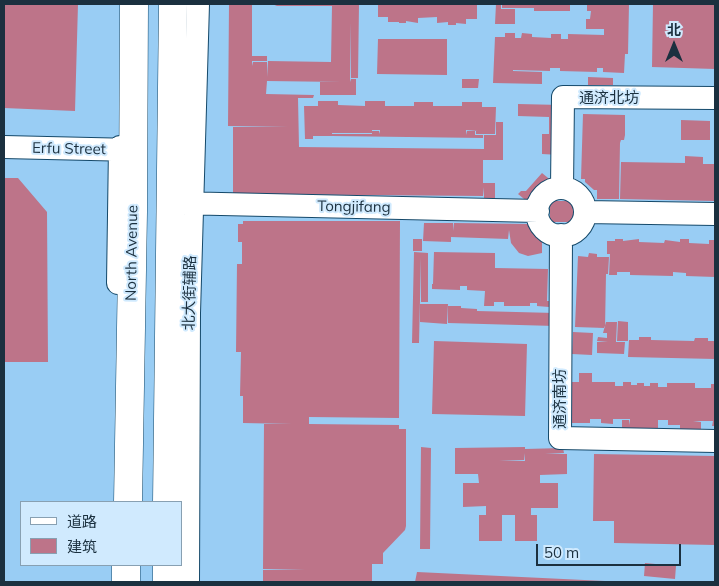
<!DOCTYPE html>
<html>
<head>
<meta charset="utf-8">
<style>
	body { margin:0 }
	#map { position:relative; width:719px; height:586px; overflow:hidden; background:#99cdf4; font-family:Mulish,"Noto Sans SC",sans-serif }
	canvas { display:block }
	.frame { position:absolute; inset:0; border:5px solid #1b303f; pointer-events:none }
	.legend { position:absolute; left:20px; top:501px; width:162px; height:65px; box-sizing:border-box; background:#d0eafe; border:1px solid #88a0b2; margin:0; padding:6px 9px; list-style:none; font-size:15px; color:#1b303f }
	.legend li { display:flex; align-items:center; gap:10px; height:25px }
	.legend b { width:25px; border:1px solid #88a0b2 }
	.north { position:absolute; left:649px; top:20px; width:50px; height:50px; -webkit-text-stroke:4px #d0eafe; paint-order:stroke; rotate:0deg; font-size:14px; font-weight:700; line-height:20px; text-align:center; color:#1b303f }
	.north::after { content:''; display:block; margin:auto; width:18px; height:22px; background:#1b303f; clip-path:polygon(50% 0,100% 100%,50% 72%,0 100%) }
	.scale { position:absolute; left:536px; top:544px; width:145px; height:22px; box-sizing:border-box; border:2px solid #1b303f; border-top:0; padding-left:6px; font-size:15px; line-height:18px; white-space:nowrap; color:#1b303f; -webkit-text-stroke:4px #d0eafe; paint-order:stroke }
</style>
</head>
<body>
<div id="map">
<canvas width="719" height="586"></canvas>
<div class="frame"></div>
<ul class="legend">
<li><b style="height:6px;background:#fff"></b>道路</li>
<li><b style="height:14px;background:#bd7489"></b>建筑</li>
</ul>
<div class="north">北</div>
<div class="scale">50 m</div>
</div>
<script>
const ctx = document.querySelector('canvas').getContext('2d');
ctx.lineJoin = 'round';
function fill(path, color) { ctx.fillStyle = color; ctx.fill(path, 'evenodd'); }
function trace(path, color, width, dash) { ctx.strokeStyle = color; ctx.lineWidth = width; ctx.lineCap = dash ? 'butt' : 'round'; ctx.setLineDash(dash || []); ctx.stroke(path); }
function drawText(font, color, halo, rows, align = 'center') {
  ctx.font = font + ' Mulish,"Noto Sans SC",sans-serif'; ctx.lineWidth = 4; ctx.setLineDash([]); ctx.textBaseline = 'middle'; ctx.strokeStyle = halo; ctx.fillStyle = color; for (const [text, x, y, turn = 0] of rows) {
    ctx.save(); ctx.translate(x, y); ctx.rotate((+turn || 0) * Math.PI / 180); ctx.textAlign = isNaN(turn) ? turn : align; if (halo) ctx.strokeText(text, 0, 0); ctx.fillText(text, 0, 0); ctx.restore();
  }
}
const building = new Path2D(`
	M 4,4 L 78,4 L 75,111 L 4,108 Z
	M 229,4 L 252,4 L 252,56 L 267,56 L 267,61 L 252,61 L 252,66 L 253,62 L 267,62 L 268,77 L 268,61 L 331,62 L 332,6 L 277,6 L 272,4 L 359,4 L 358,78 L 351,78 L 351,22 L 350,82 L 351,79 L 356,79 L 356,95 L 320,95 L 320,82 L 342,82 L 267,81 L 266,94 L 314,95 L 313,98 L 298,98 L 299,147 L 484,149 L 484,135 L 496,135 L 496,122 L 503,122 L 503,160 L 483,160 L 483,183 L 495,183 L 495,202 L 484,202 L 484,187 L 483,196 L 233,194 L 233,127 L 288,127 L 228,126 Z
	M 378,4 L 477,4 L 477,19 L 466,19 L 466,24 L 456,23 L 456,25 L 448,25 L 448,22 L 437,23 L 437,17 L 418,18 L 418,23 L 406,21 L 406,23 L 399,23 L 399,22 L 388,22 L 388,17 L 378,17 Z
	M 496,4 L 501,4 L 501,9 L 515,9 L 515,24 L 495,24 Z
	M 502,4 L 570,4 L 570,11 L 534,11 L 534,8 L 502,8 Z
	M 587,4 L 629,4 L 628,54 L 625,54 L 624,73 L 603,72 L 603,68 L 597,68 L 597,72 L 560,71 L 560,68 L 550,68 L 550,71 L 513,70 L 513,67 L 513,73 L 513,71 L 542,72 L 542,84 L 493,83 L 495,37 L 505,37 L 505,33 L 515,33 L 515,38 L 521,38 L 522,33 L 532,34 L 532,37 L 551,38 L 551,34 L 561,34 L 561,39 L 568,39 L 568,34 L 604,35 L 604,29 L 586,29 L 586,19 L 590,19 L 591,11 L 587,11 Z
	M 653,4 L 715,4 L 715,69 L 652,67 Z
	M 378,39 L 447,39 L 447,75 L 377,74 Z
	M 588,77 L 613,78 L 613,85 L 588,85 Z
	M 462,79 L 479,79 L 478,88 L 462,88 Z
	M 318,101 L 338,101 L 338,105 L 365,106 L 365,101 L 385,101 L 385,106 L 414,106 L 414,102 L 433,102 L 433,106 L 462,106 L 462,102 L 482,102 L 482,107 L 496,107 L 495,134 L 476,134 L 476,131 L 478,131 L 466,130 L 466,135 L 467,131 L 475,131 L 475,135 L 483,135 L 483,138 L 332,136 L 332,134 L 372,134 L 372,131 L 379,131 L 380,134 L 380,130 L 372,130 L 372,133 L 332,133 L 332,129 L 332,136 L 313,136 L 313,139 L 305,139 L 304,106 L 318,106 Z
	M 518,104 L 561,105 L 560,155 L 542,154 L 542,134 L 549,134 L 549,117 L 518,116 Z
	M 583,114 L 625,115 L 625,135 L 624,140 L 621,140 L 620,143 L 619,199 L 597,199 L 597,190 L 594,190 L 585,182 L 585,179 L 581,179 Z
	M 681,120 L 710,121 L 710,140 L 681,140 Z
	M 685,156 L 703,157 L 703,164 L 715,164 L 714,201 L 620,199 L 621,162 L 685,163 Z
	M 542,173 L 553,182 L 535,202 L 529,203 L 518,194 L 521,191 L 526,191 Z
	M 4,178 L 18,178 L 47,212 L 48,362 L 4,362 Z
	M 550,201 L 573,201 L 573,222 L 550,222 Z
	M 243,221 L 400,221 L 399,418 L 309,417 L 309,424 L 399,425 L 399,429 L 406,429 L 406,526 L 405,530 L 383,553 L 383,564 L 372,564 L 372,582 L 263,582 L 263,570 L 305,569 L 263,569 L 264,424 L 292,424 L 243,423 L 243,396 L 240,396 L 241,352 L 236,352 L 237,264 L 242,264 L 242,242 L 238,242 L 238,224 L 243,224 Z
	M 424,223 L 453,223 L 453,231 L 454,223 L 528,224 L 531,225 L 542,240 L 542,253 L 528,256 L 519,253 L 511,243 L 509,230 L 508,239 L 451,237 L 451,242 L 423,241 Z
	M 413,239 L 422,239 L 422,251 L 413,251 Z
	M 615,239 L 623,239 L 623,241 L 639,239 L 639,242 L 664,243 L 665,240 L 680,242 L 680,239 L 689,239 L 689,243 L 709,244 L 709,240 L 715,240 L 715,277 L 686,276 L 686,273 L 673,272 L 673,276 L 630,275 L 630,272 L 617,272 L 617,275 L 609,275 L 610,254 L 607,254 L 607,241 L 615,241 Z
	M 414,252 L 428,253 L 428,302 L 421,302 L 421,257 L 419,343 L 412,343 Z
	M 434,252 L 495,253 L 495,268 L 548,269 L 547,301 L 549,301 L 549,307 L 537,306 L 537,303 L 530,303 L 530,306 L 504,306 L 504,302 L 494,302 L 494,306 L 484,306 L 485,291 L 467,290 L 467,286 L 460,286 L 460,290 L 432,289 L 432,284 L 433,284 Z
	M 589,253 L 597,254 L 597,257 L 609,257 L 608,274 L 606,274 L 605,328 L 575,327 L 578,256 L 588,257 Z
	M 420,304 L 448,304 L 447,324 L 420,322 Z
	M 448,306 L 461,306 L 461,308 L 477,309 L 477,311 L 555,313 L 555,326 L 448,323 Z
	M 618,321 L 628,322 L 628,341 L 617,341 Z
	M 606,322 L 617,322 L 616,342 L 625,342 L 624,354 L 597,353 L 597,342 L 608,342 L 597,341 L 598,337 L 607,338 L 607,333 L 603,333 Z
	M 573,332 L 593,333 L 592,355 L 572,354 Z
	M 639,337 L 651,337 L 651,340 L 694,341 L 695,338 L 708,338 L 708,341 L 715,341 L 715,359 L 628,357 L 629,340 L 639,340 Z
	M 434,341 L 527,344 L 525,416 L 432,414 Z
	M 579,373 L 592,373 L 592,382 L 615,382 L 615,386 L 623,386 L 623,382 L 631,382 L 631,385 L 637,385 L 637,383 L 644,383 L 644,386 L 650,386 L 650,383 L 658,383 L 658,387 L 667,387 L 667,383 L 695,383 L 695,388 L 711,388 L 711,384 L 715,384 L 715,426 L 712,426 L 713,421 L 693,421 L 701,422 L 701,430 L 680,429 L 680,425 L 668,425 L 668,420 L 658,420 L 658,428 L 622,428 L 622,420 L 629,420 L 630,425 L 630,419 L 613,419 L 613,424 L 601,423 L 601,419 L 590,419 L 590,423 L 569,423 L 569,399 L 572,399 L 572,382 L 579,382 Z
	M 421,447 L 431,448 L 430,549 L 420,549 Z
	M 525,447 L 525,449 L 563,448 L 564,453 L 545,454 L 567,454 L 567,474 L 540,475 L 540,483 L 558,483 L 558,508 L 531,508 L 531,515 L 537,515 L 537,541 L 515,541 L 515,515 L 502,515 L 502,541 L 479,541 L 479,515 L 486,515 L 486,506 L 463,507 L 463,483 L 479,483 L 478,474 L 455,474 L 455,448 ZM 524,453 L 525,461 L 499,461 L 524,460 Z
	M 594,454 L 715,456 L 715,545 L 614,543 L 614,521 L 593,521 Z
	M 645,563 L 676,566 L 675,579 L 644,576 Z
	M 417,572 L 605,581 L 605,582 L 415,582 Z`);
const street = new Path2D(`
	M 4,147 L 134,150
	M 562,188 L 563,97 L 715,98
	M537 212a24 24 0 1 1 48 0a24 24 0 1 1-48 0Z
	M 176,203 L 538,211
	M 585,212 L 715,214
	M 561,235 L 560,438 L 715,441
	M 118,283 L 120,147
	M 188,582 L 189,313 L 198,4`);
const primary = new Path2D(`
	M 128,502 L 133,212 L 134,4
	M 167,502 L 173,4
	M 126,582 L 126,565
	M 167,582 L 167,565`);
const streetNames = [
	["通济北坊",609,98],
	["Erfu Street",69,149,1],
	["Tongjifang",354,207,1],
	["North Avenue",132,253,-89],
	["北大街辅路",190,293,-89],
	["通济南坊",560,399,-90]
];
fill(building, '#bd7489');
trace(street, '#15496a', 24);
trace(primary, '#15496a', 29);
trace(street, '#fff', 22);
trace(primary, '#fff', 28);
drawText('15px', '#1b303f', '#d0eafe', streetNames);
</script>
</body>
</html>
